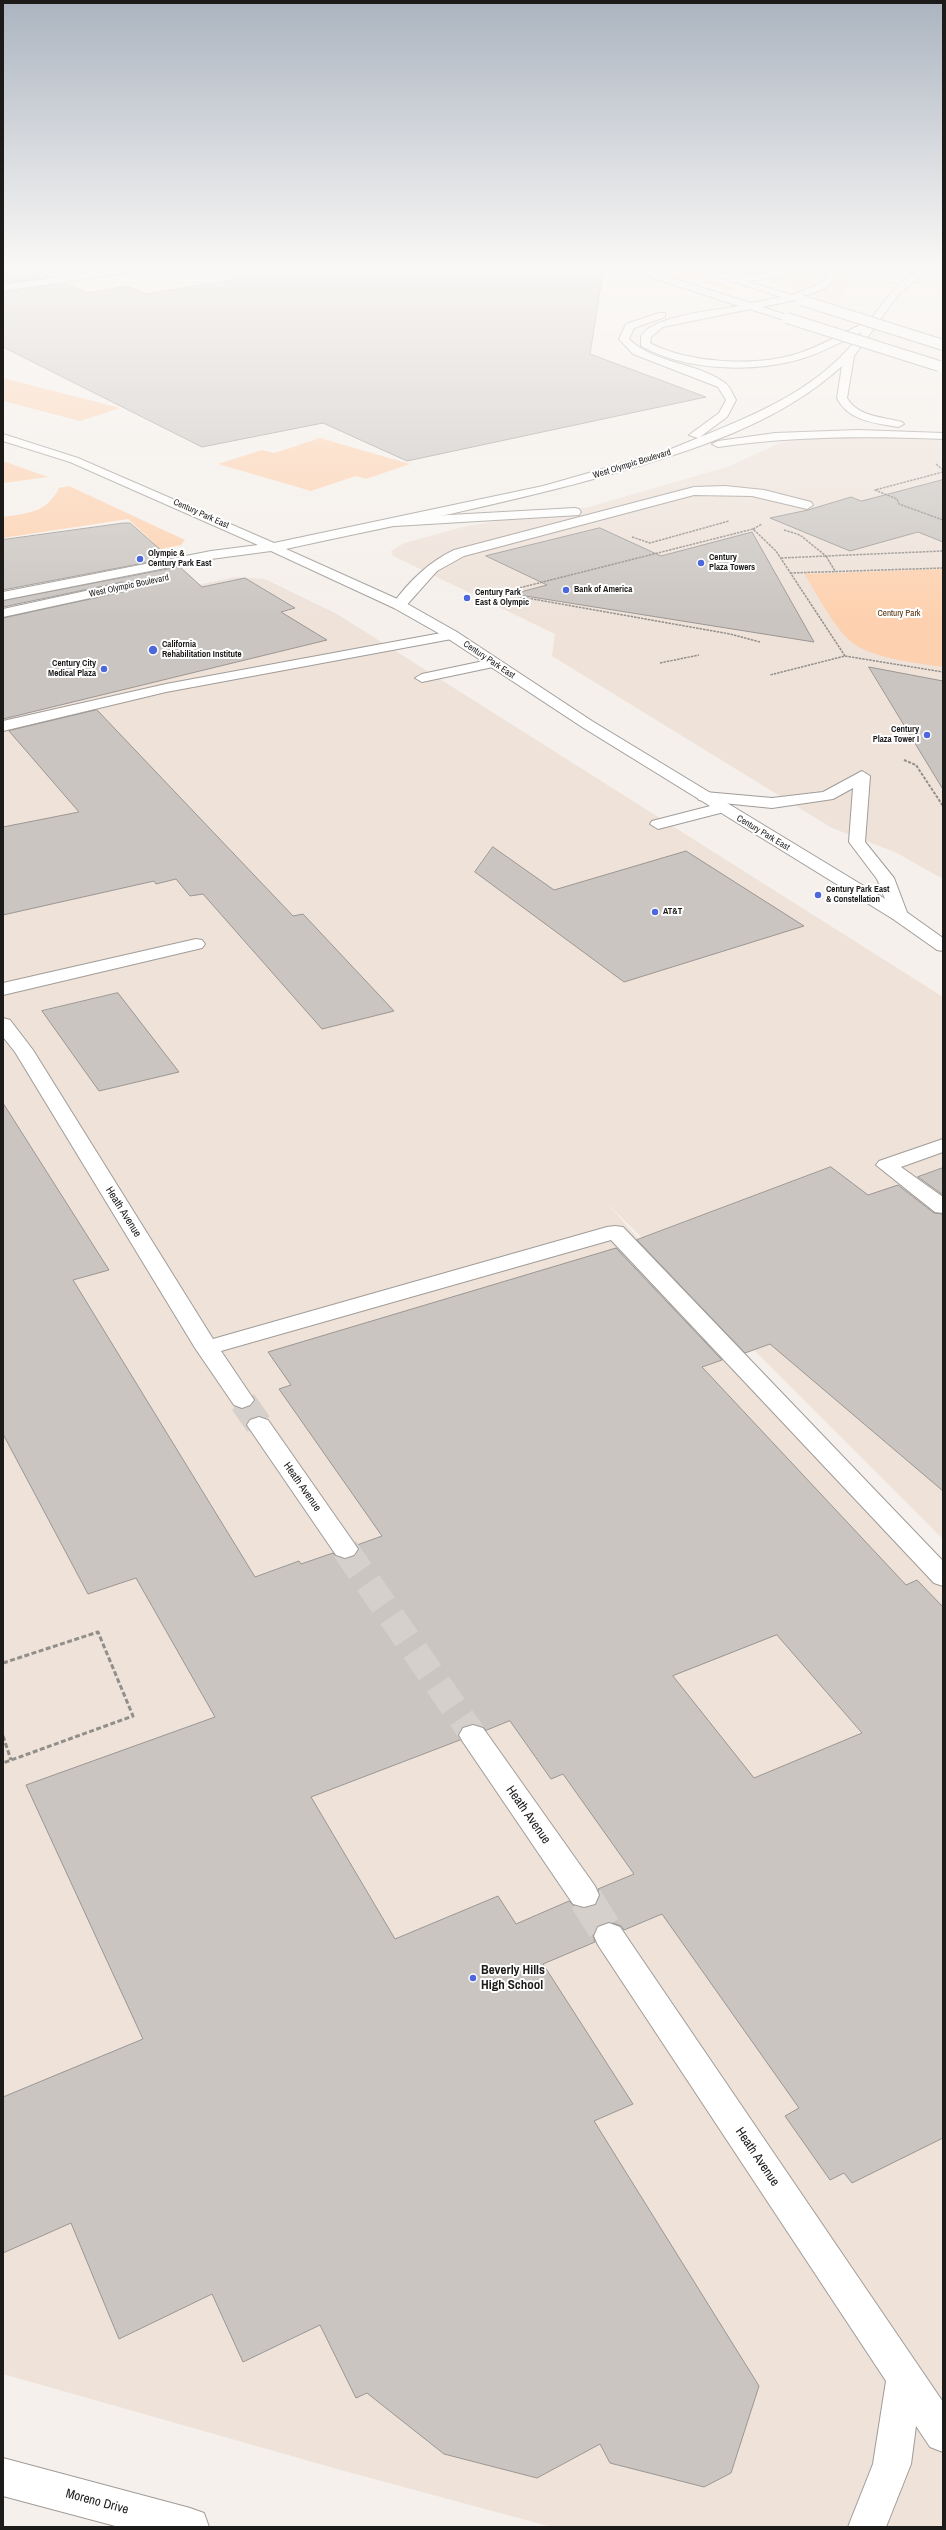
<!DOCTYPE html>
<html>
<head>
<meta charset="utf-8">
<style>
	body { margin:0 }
	#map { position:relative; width:946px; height:2530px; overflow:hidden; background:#f5f0eb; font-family:"Archivo Narrow",sans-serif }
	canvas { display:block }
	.frame { position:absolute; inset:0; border:4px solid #1d1b1a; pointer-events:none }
</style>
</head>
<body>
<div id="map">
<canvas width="946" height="2530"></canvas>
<div class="frame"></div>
</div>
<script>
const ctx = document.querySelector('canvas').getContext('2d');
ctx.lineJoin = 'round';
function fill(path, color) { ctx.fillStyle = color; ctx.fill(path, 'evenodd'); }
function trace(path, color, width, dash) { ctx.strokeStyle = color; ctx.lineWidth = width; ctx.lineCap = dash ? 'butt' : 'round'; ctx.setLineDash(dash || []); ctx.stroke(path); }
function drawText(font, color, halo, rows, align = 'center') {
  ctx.font = font + ' "Archivo Narrow",sans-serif'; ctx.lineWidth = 4; ctx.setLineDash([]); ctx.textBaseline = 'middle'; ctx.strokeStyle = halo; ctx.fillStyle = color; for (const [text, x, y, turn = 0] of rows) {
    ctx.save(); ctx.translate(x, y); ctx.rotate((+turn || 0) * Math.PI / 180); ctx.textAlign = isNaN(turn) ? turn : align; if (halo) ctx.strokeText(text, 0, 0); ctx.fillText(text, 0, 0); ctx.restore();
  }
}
const built = new Path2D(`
	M 719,266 L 865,266 L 836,302 Z
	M 816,437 L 943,440 L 943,879 L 895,852 L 832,828 L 552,656 L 555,634 L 393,556 L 391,551 L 404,543 L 466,526 L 589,507 L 730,466 L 779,443 Z
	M 235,577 L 265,579 L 337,614 L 943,997 L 943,1539 L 606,1202 L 943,1582 L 943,2527 L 552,2527 L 348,2472 L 3,2374 L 3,627 Z`);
const green = new Path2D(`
	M 649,266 L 670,266 L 741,290 L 726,289 Z
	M 726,266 L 788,266 C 767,276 747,272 726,266 Z
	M 3,378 L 120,408 L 80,421 L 3,401 Z
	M 320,438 L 410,464 L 366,479 L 356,476 L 311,491 L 218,464 L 262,450 L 274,453 Z
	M 3,461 L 48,477 L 3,483 Z
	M 69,486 L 185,540 L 181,545 L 3,581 L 3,569 L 154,543 L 128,519 L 3,538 L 3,517 C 28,513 47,513 59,488 Z
	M 943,569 L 943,667 C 917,663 865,658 847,638 C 832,623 816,592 804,574 Z`);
const building = new Path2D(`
	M 3,266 L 25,266 L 51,277 L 3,283 Z
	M 247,266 L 604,266 L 590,354 L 706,397 L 407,461 L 323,423 L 202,447 L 3,347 L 3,292 L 66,283 L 88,293 L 126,286 L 147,294 L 230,280 Z
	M 943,480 L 943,542 L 918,532 L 850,551 L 770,518 L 808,510 L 851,497 L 861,501 Z
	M 124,523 L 130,523 L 170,558 L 3,590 L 3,540 Z
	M 600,528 L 661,556 L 752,532 L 814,642 L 513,594 L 547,585 L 486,556 Z
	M 180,567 L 202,587 L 245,578 L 295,608 L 281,612 L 327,640 L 3,719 L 3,618 L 127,591 L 130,586 L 127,583 L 122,582 L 3,607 L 3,601 Z
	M 869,667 L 943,681 L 943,789 Z
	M 97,710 L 293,916 L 303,914 L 394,1011 L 322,1029 L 203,894 L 190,896 L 176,879 L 156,884 L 154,881 L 3,915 L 3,827 L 79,812 L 9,731 Z
	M 493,847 L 554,890 L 686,851 L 804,926 L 624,982 L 475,872 Z
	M 118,993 L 179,1072 L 99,1091 L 42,1011 Z
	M 3,1103 L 109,1270 L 73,1280 L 255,1577 L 299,1561 L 301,1564 L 333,1553 L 336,1556 L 345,1559 L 355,1556 L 359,1550 L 357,1545 L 382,1536 L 279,1389 L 291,1385 L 268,1352 L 616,1248 L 722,1360 L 702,1367 L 906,1585 L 917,1580 L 943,1607 L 943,2138 L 852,2183 L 844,2173 L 830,2180 L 785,2116 L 799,2108 L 662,1914 L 624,1930 L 621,1926 L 610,1922 L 597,1926 L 593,1935 L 595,1942 L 543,1964 L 633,2104 L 594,2121 L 759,2386 L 731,2473 L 704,2487 L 610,2463 L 600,2444 L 537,2478 L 444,2454 L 367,2393 L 356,2398 L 320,2325 L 243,2362 L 212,2294 L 119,2339 L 71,2223 L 3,2253 L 3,2097 L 143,2039 L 26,1785 L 215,1717 L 136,1578 L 88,1594 L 3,1434 ZM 777,1635 L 862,1733 L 754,1778 L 673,1676 ZM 510,1721 L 551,1779 L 563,1774 L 634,1874 L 598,1889 L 600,1896 L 596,1905 L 584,1908 L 573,1905 L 569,1901 L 516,1924 L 498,1896 L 395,1939 L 311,1797 L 460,1740 L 458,1734 L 463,1727 L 473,1724 L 483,1727 L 486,1730 Z
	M 831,1167 L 868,1195 L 898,1185 L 934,1213 L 943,1214 L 943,1491 L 770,1344 L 745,1353 L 637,1240 Z
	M 943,1168 L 943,1195 L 918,1177 Z`);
const minorTunnelFar2 = new Path2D(`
	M 242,1400 L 244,1403`);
const minorTunnelFar1 = new Path2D(`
	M 243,1402 L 259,1425
	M 345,1549 L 473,1735
	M 584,1895 L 587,1900`);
const minorTunnel = new Path2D(`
	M 586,1899 L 609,1936`);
const pathFar2 = new Path2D(`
	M 936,464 L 943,470
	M 943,472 L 875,490 L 897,499 L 899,504 L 943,520
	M 753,529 L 762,524
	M 784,530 L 800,535 L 826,556 L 943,551
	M 632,537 L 650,543 L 729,521
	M 781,558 L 826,556 L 835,571
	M 790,573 L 943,568
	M 760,642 L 730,634 L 499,593 L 753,529 L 776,551 L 845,656 L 770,675
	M 845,656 L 943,672
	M 660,663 L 699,655`);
const pathFar1 = new Path2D(`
	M 904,760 L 916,765 L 943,806`);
const path = new Path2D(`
	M 3,1663 L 98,1632 L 133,1716 L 3,1763
	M 3,1736 L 11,1760`);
const minor = new Path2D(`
	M 137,266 L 158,266 L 153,269 L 3,291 L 3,285 Z
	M 791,266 L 803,266 L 779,277 L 734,283 L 729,280 L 734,277 L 777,271 Z
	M 835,266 L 845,266 L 826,288 L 795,300 L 789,300 L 789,296 L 820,284 Z
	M 725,486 L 764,490 L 811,502 L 813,505 L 807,509 L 752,496 L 694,495 L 464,556 L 437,571 L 404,608 L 399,609 L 392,605 C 408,582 429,562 454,550 L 694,487 Z
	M 575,508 L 579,509 L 581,512 L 579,515 L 395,526 L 389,522 L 395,518 Z
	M 452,631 L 457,632 L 459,635 L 457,638 L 166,692 L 3,731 L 3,721 L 166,684 Z
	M 493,659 L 500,663 L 498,666 L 422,682 L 415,678 L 422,674 Z
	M 862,771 L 870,776 L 865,842 L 894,878 L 908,915 L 905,919 L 893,919 L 877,879 L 849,842 L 853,788 L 833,799 L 772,808 L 723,803 L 730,808 L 728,811 L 658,829 L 650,824 L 652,821 L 722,803 L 699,800 L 697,797 L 699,794 L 705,792 L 772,798 L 823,792 Z
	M 196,939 L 202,940 L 205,944 L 202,948 L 3,995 L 3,983 Z
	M 3,1018 L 10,1020 L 33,1050 L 213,1339 L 607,1227 L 615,1226 L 623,1227 L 943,1561 L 943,1586 L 934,1583 L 611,1240 L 221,1351 L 254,1400 L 250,1405 L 242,1408 L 234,1405 L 195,1348 L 15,1052 L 3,1037 Z
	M 943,1139 L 943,1152 L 901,1167 L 943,1197 L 943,1213 L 935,1212 L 876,1165 L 879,1161 Z
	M 259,1417 L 268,1420 L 354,1543 L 358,1549 L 354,1555 L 345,1558 L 336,1555 L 247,1425 L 250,1420 Z
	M 473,1725 L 483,1728 L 595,1886 L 599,1895 L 595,1904 L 584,1907 L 573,1904 L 463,1742 L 459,1735 L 463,1728 Z
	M 609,1923 L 620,1927 L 943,2402 L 943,2452 L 930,2447 L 916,2426 L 911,2464 L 886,2527 L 848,2527 L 873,2464 L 886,2381 L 598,1945 L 594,1936 L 598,1927 Z
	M 3,2458 L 190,2508 L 204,2513 L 209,2527 L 119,2527 L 3,2496 Z`);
const major = new Path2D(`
	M 621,266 L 633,266 L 751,303 L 781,297 L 683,266 L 697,266 L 795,296 L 795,300 L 762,307 L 790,316 L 790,320 L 784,320 L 750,309 L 663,327 L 651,337 L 650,343 C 687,363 756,367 796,354 C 819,347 839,335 860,325 L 867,325 C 881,305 907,266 933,266 L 898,295 L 854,356 L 847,398 C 858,417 883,417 902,422 L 904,424 L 898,427 C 875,423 848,421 837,398 L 842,366 C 780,423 694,450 615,473 C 507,504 396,525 286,549 L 404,602 L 457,632 L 592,721 L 905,911 L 943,938 L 943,951 L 937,950 L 893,919 L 582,727 L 447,638 L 394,608 L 271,551 L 211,559 L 3,600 L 3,592 L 211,551 L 258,545 L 70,462 L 3,441 L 3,434 L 78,458 L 274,543 L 543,486 L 666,451 L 698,438 L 689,435 L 719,413 L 726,400 L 718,387 L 633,354 L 619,339 L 626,324 L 659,313 L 665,313 L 665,317 L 634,328 L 629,339 C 655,364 695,362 724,382 C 730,386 733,395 736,400 L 727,417 L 700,437 C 760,413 823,386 862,332 C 842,341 822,353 801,359 C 752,373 686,371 641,346 L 641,337 C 650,316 717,310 739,306 L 622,268 Z
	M 858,430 L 943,433 L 943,439 C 867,436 793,436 718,447 L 712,444 L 718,441 L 775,433 Z
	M 122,583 L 127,584 L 129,587 L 127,590 L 3,617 L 3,609 Z`);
const majorBridge = new Path2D(`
	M 801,300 L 943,345
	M 787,318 L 939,366`);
const markers = [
	[140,559,4,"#4d68dc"],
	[701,563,4,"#4d68dc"],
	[566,590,4,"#4d68dc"],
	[467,598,4,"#4d68dc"],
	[153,650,5,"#4d68dc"],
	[104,669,4,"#4d68dc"],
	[927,735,4,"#4d68dc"],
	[818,895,4,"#4d68dc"],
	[655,912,4,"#4d68dc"],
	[473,1978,4,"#4d68dc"]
];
const farStreetnames = [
	["West Olympic Boulevard",632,464,-17],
	["Century Park East",201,514,24],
	["West Olympic Boulevard",129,586,-12],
	["Century Park East",489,660,34],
	["Century Park East",763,833,31]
];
const farPoinames = [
	["Olympic &",148,554],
	["Century Park East",148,564],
	["Century",709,558],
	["Plaza Towers",709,568],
	["Bank of America",574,590],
	["Century Park",475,593],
	["East & Olympic",475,603],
	["California",162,645],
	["Rehabilitation Institute",162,655],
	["Century City",96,664,"right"],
	["Medical Plaza",96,674,"right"],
	["Century",919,730,"right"],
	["Plaza Tower I",919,740,"right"],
	["Century Park East",826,890],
	["& Constellation",826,900],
	["AT&T",663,912]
];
const farParknames = [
	["Century Park",899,614]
];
const streetNames = [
	["Heath Avenue",123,1212,58],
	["Heath Avenue",302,1487,55]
];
const nearStreetnames = [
	["Heath Avenue",528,1815,55],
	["Heath Avenue",757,2157,56],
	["Moreno Drive",97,2502,15]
];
const nearPoinames = [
	["Beverly Hills",481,1971],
	["High School",481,1986]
];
fill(built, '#eee2d9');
fill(green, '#fdd1af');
fill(building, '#cac5c1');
trace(building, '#9c9794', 1);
trace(minorTunnelFar2, '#d5d0cc', 21, [21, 10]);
trace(minorTunnelFar1, '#d5d0cc', 27, [27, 14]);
trace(minorTunnel, '#d5d0cc', 34, [34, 17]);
trace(minor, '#a19c98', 2);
trace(major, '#a19c98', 2);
trace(pathFar2, '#928f8b', 1.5, [2.5, 1]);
trace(pathFar1, '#928f8b', 2, [3, 1.5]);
trace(path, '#928f8b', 3, [5, 2.5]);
fill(minor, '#fff');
fill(major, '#fff');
trace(majorBridge, '#a19c98', 12, []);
trace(majorBridge, '#fff', 10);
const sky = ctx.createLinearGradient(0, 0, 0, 620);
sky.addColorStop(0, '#abb4c0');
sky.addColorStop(0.43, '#faf8f6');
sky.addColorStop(1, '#faf8f600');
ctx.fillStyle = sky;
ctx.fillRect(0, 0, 946, 620);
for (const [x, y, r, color] of markers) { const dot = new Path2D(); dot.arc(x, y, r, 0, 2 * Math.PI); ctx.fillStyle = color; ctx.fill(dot); trace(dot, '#fff', 1.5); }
drawText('9px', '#1d1b1a', '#fff', farStreetnames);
drawText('bold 9px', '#1d1b1a', '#fff', farPoinames, 'left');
drawText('9px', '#542e08', '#fff', farParknames);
drawText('11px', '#1d1b1a', '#fff', streetNames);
drawText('13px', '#1d1b1a', '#fff', nearStreetnames);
drawText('bold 13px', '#1d1b1a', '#fff', nearPoinames, 'left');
</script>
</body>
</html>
